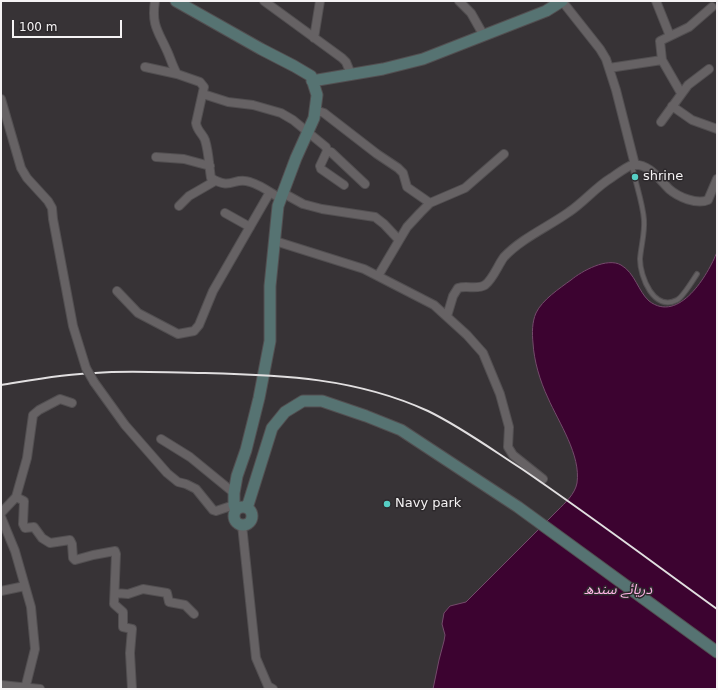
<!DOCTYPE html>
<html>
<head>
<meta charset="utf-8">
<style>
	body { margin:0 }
	#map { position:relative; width:718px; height:690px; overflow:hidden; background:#373336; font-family:"DejaVu Sans",sans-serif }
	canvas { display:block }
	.frame { position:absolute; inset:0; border:2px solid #f5f3f4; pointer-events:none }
	.scale { position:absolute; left:12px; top:20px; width:110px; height:18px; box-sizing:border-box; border:2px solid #f5f3f4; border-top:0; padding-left:5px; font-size:12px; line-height:14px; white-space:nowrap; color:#f5f3f4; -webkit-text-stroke:3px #2d292c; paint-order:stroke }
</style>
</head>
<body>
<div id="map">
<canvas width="718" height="690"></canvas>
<div class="frame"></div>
<div class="scale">100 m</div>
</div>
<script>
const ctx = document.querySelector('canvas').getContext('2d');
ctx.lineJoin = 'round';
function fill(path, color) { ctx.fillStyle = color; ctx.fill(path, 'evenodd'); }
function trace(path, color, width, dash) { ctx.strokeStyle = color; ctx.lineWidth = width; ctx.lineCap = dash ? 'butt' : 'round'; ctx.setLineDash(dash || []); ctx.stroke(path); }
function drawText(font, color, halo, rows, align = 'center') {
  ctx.font = font + ' "DejaVu Sans","Noto Sans Arabic",sans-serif'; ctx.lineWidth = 3; ctx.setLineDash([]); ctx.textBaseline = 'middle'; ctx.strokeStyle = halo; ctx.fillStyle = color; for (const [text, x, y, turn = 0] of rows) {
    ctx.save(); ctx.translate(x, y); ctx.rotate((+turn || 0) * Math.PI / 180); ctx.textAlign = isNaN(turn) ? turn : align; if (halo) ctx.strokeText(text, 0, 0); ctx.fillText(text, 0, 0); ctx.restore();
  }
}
const water = new Path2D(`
	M 717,252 L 717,689 L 433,689 L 439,660 L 444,641 L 445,635 L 442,624 L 444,613 L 450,606 L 466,602 L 558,510 C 565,503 575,494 577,483 C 581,455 559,423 548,398 C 540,381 534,361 533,343 C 532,333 532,322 536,313 C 542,300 560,288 571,280 C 582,271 607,257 621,265 C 635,273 638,291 649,301 C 679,324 708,275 717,252 Z`);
const service = new Path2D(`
	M 632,165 C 635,182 643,203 644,220 C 645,233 641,246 640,259 C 640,277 654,312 677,300 C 683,297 693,280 697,274`);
const minor = new Path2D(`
	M 155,1 C 151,26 159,32 168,53 C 171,60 173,67 177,74 L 200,82 L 204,87 L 196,123 C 197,131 203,134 205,140 C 209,153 209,166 211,178 C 232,191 234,176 250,182 C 261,185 271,193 281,199
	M 264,1 L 342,58 L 346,62 L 351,74
	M 459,1 L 471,13 L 484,36
	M 562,1 L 600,49 L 606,59 L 616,90 L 635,165
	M 656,1 L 670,36
	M 314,38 L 320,1
	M 145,67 L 177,74
	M 609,68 L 662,60
	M 681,93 L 662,60 L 660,41 L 689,27 L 712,7
	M 203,94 L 228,102 L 253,105 L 281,113 L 293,120 L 326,147 L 327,151 L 320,166 L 321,169 L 344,185
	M 1,99 L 21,168 L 27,178 L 48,201 L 52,208 L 53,219 L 73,326 L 86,368
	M 672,106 L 692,120 L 717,129
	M 315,110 L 324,113 L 377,154 L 398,168 L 403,173 L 407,187 L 430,203
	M 661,122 L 688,85 L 709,69
	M 327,151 L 331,152 L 365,184
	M 156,157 L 184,159 L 210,166
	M 283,193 L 303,204 L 322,209 L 375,217 L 384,224 L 399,240
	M 179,206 L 189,196 L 215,181
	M 225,213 L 250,227
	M 275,241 L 364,269 L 434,305 L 467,335 L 483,353 L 500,394 L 509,427 L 508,447 L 513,455 L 543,479
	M 378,276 L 407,227 L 420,213 L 430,203 L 465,188 L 504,154
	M 117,291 L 138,313 L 178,334 L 194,331 L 199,325 L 213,291 L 270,192
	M 447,316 L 453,296 L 458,288 C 467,285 477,290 485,285 C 493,279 498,265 504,257 C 522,238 548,227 569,212 C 584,202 596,187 611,178 C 617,174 626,167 632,165 C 648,162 660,180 669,189 C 678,197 697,205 708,200 L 717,179
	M 94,382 L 125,425 L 167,473 L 178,482 L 186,484 L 196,489 L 213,510 L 216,511 L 234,505
	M 161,439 L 190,457 L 234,493
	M 16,497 L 24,501 L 23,524 L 25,528 L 34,527 L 42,538 L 50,543 L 70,540 L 72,544 L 73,558 L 75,560 C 88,556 101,553 115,551 L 116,554 L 114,604 L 123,612 L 123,627 L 132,629 L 130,653 L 132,689
	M 1,513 L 16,497 L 27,458 L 33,415 L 39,410 L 60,399 L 72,403
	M 1,517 L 15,551 L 31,607 L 35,649 L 25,689
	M 242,525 L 256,658 L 268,686 L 273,689
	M 1,591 L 25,586
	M 115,593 L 128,594 L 143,589 L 167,593 L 169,602 L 185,605 L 194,614
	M 1,685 L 40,689`);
const secondary = new Path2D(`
	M 176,1 L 261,49 L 294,66 L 311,76 L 317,95 L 314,118 L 296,158 L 278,206 L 270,286 L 270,341 L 259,398 L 246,450 L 237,476 L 234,493 L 234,505 L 236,510
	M 312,81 L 383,69 L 423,59 L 546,11 L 562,1
	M234 516a9 9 0 1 1 18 0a9 9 0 1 1-18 0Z
	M 247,508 L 272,428 L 285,412 L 303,401 L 322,401 L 366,416 L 401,430 L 518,507 L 717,652`);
const rail = new Path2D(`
	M 1,385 C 32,380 63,374 95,373 C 131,370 168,373 205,373 C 283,375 356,378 428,411 C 461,427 491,449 522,469 C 588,514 652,562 717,609`);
const minorBridge = new Path2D(`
	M 86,368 L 94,382`);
const markers = [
	[635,177,4,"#56cec4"],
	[387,504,4,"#56cec4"]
];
const poiNames = [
	["shrine",643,177],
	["Navy park",395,504]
];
const waterNames = [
	["دریائے سندھ",618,590]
];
fill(water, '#3c0330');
trace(water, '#744b6b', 1);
trace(service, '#524f51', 6);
trace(minor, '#524f51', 10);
trace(secondary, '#524f51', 13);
trace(service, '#666264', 4);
trace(minor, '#666264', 8);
trace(secondary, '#567372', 11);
trace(rail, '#e1dfe0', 2);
trace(minorBridge, '#524f51', 10, []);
trace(minorBridge, '#666264', 8);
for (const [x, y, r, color] of markers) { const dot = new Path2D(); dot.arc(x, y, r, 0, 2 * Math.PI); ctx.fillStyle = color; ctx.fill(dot); trace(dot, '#2d292c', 1.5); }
drawText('13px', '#f5f3f4', '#2d292c', poiNames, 'left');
drawText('italic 14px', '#feb5e6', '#2d292c', waterNames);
</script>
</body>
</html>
